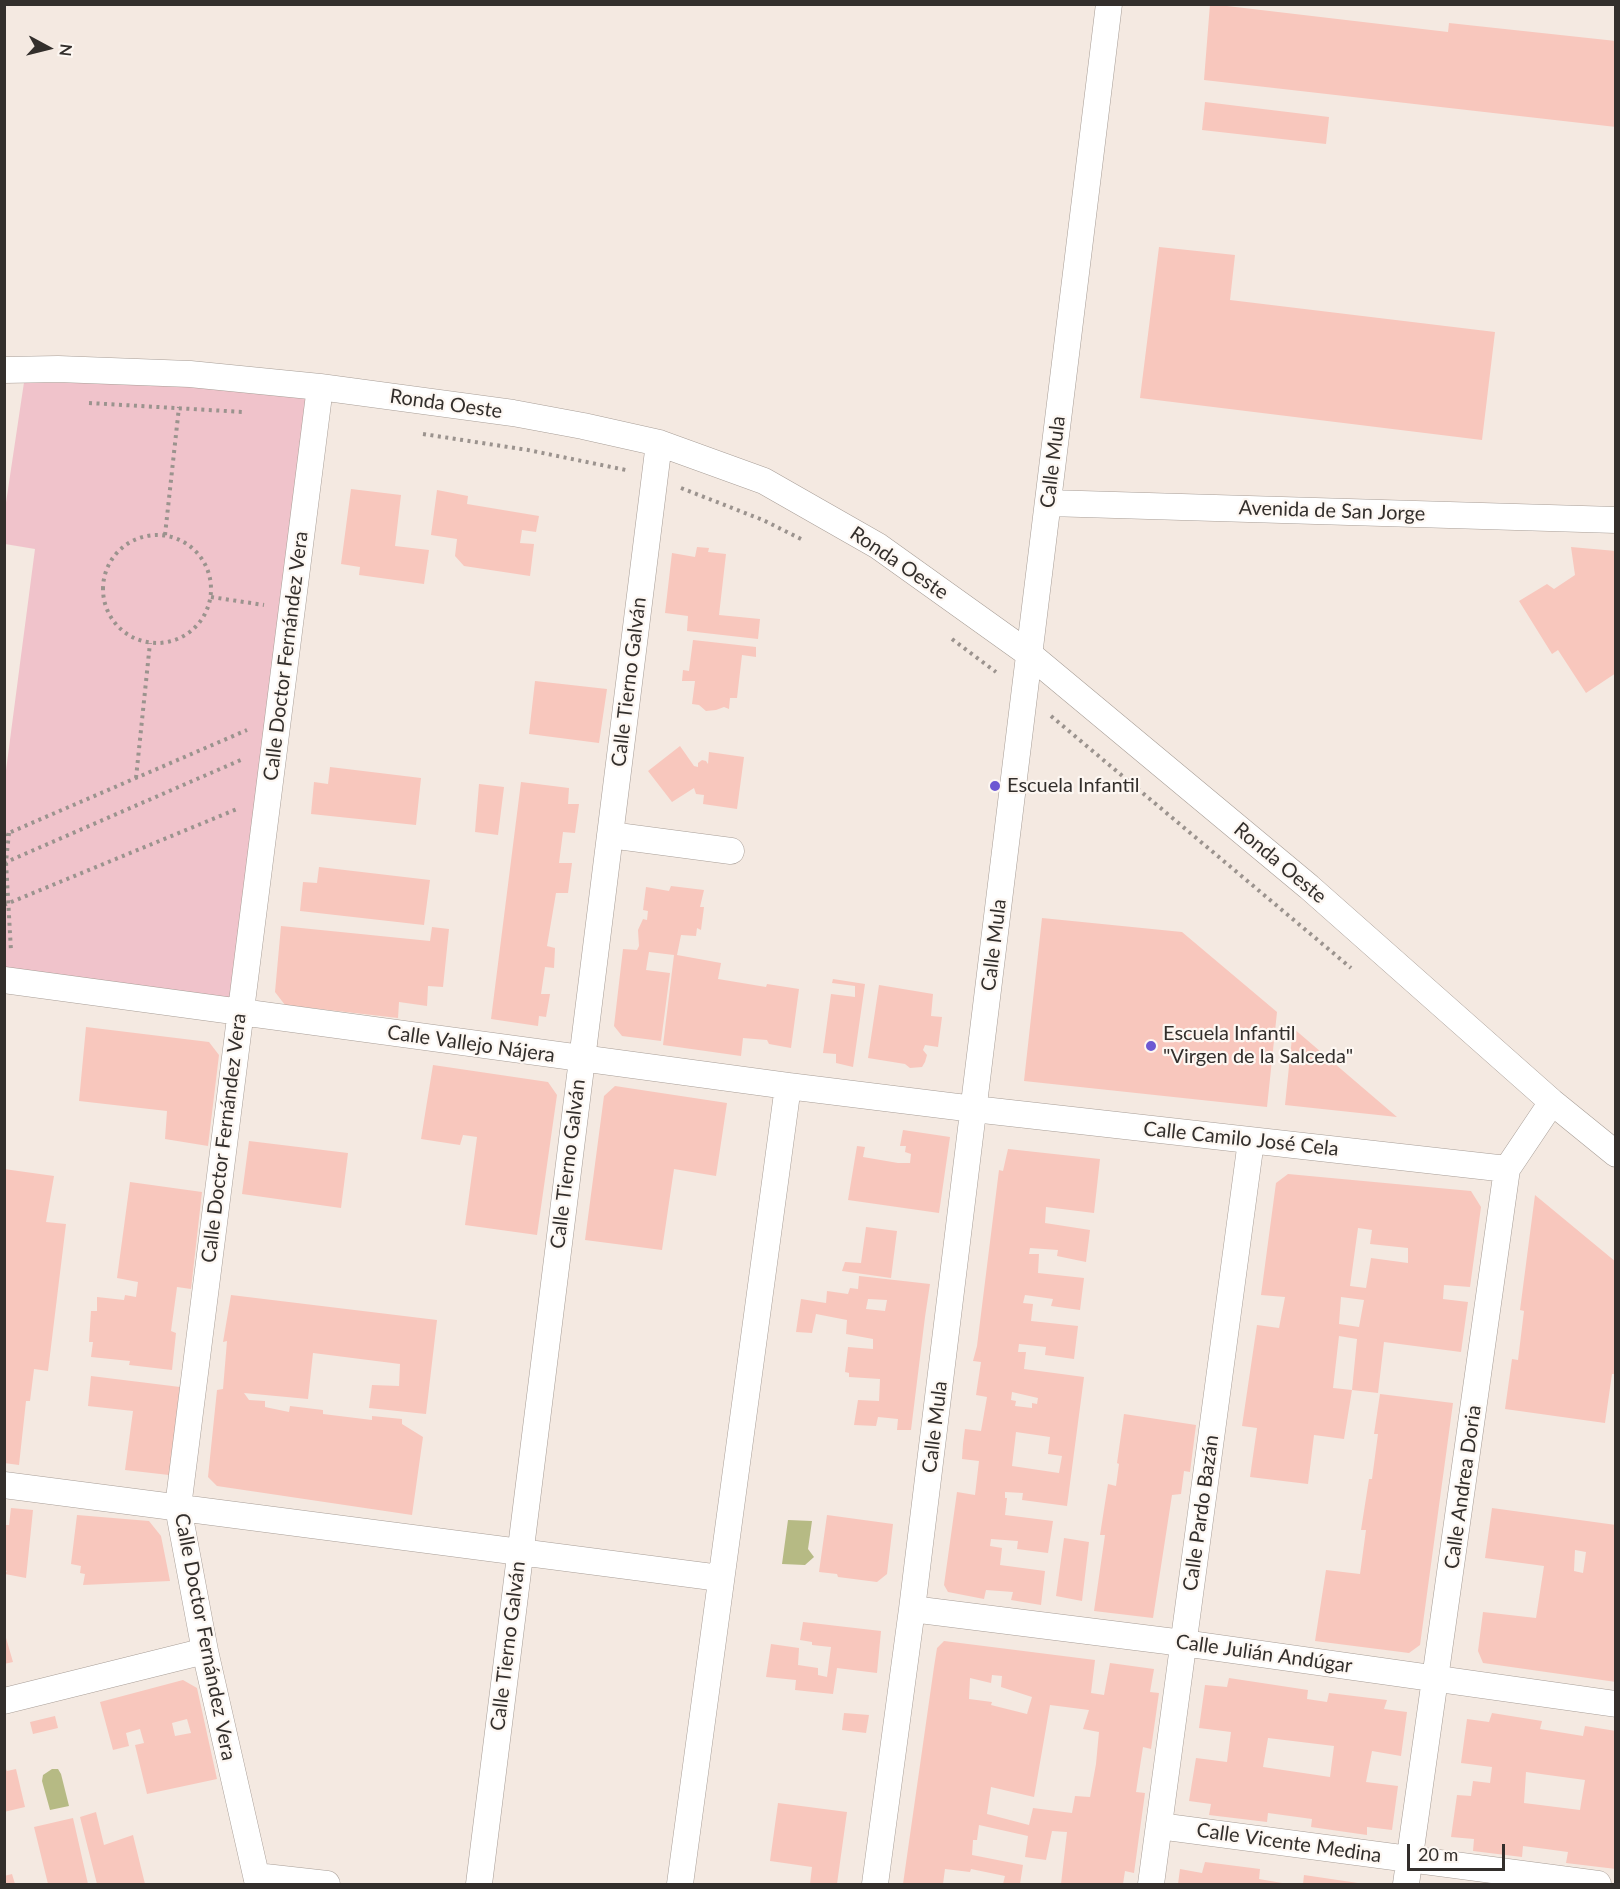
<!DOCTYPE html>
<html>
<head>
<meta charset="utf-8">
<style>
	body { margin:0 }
	#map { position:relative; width:1620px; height:1889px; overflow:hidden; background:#f4e9e1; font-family:Lato,sans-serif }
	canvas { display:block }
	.frame { position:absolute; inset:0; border:6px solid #332f2c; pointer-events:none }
	.north { position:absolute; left:18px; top:18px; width:60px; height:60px; -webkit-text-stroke:4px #fdf7f2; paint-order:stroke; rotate:97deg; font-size:16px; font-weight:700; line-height:24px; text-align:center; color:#332f2c }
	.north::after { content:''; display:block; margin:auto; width:21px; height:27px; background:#332f2c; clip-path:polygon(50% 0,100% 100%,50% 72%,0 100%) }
	.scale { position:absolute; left:1407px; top:1844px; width:98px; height:27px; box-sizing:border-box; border:3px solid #332f2c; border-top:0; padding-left:8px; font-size:18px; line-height:21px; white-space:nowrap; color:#332f2c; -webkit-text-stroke:4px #fdf7f2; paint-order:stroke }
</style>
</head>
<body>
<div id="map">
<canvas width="1620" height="1889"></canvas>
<div class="frame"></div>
<div class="north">N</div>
<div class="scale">20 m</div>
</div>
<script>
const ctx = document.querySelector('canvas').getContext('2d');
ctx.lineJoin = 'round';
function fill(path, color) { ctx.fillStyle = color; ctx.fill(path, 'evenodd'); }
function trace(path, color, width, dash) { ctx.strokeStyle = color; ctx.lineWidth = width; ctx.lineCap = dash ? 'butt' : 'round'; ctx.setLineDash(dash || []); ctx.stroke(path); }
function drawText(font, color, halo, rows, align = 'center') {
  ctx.font = font + ' Lato,sans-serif'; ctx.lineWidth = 4.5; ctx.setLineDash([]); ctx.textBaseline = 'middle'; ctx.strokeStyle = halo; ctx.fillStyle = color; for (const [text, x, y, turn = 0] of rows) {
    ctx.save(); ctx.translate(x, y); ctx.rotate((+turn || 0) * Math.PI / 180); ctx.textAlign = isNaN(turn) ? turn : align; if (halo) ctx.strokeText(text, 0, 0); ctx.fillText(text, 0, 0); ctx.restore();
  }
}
const green = new Path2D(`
	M 26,369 L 320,387 L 240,1013 L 5,980 L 5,778 L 35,549 L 5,544 L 4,516 Z`);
const water = new Path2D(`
	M 788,1520 L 812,1521 L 808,1549 L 814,1557 L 805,1565 L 782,1564 Z
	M 52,1769 L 58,1769 L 61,1774 L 69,1806 L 50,1810 L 42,1781 L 43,1775 Z`);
const building = new Path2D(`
	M 1210,4 L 1448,32 L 1449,23 L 1616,41 L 1616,127 L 1204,80 Z
	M 1205,102 L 1329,117 L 1326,144 L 1202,130 Z
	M 1159,247 L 1235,255 L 1230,300 L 1495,332 L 1482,440 L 1140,398 Z
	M 351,489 L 401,495 L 395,546 L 429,550 L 424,584 L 359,575 L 360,567 L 341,564 Z
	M 437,490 L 468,496 L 467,504 L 539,516 L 536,532 L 522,530 L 520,543 L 534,544 L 530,576 L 464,566 L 455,556 L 457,539 L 431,535 Z
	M 697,547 L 709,548 L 708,552 L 726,554 L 719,615 L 760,619 L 758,639 L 687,631 L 688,616 L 665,613 L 672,553 L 695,557 Z
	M 1571,547 L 1616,551 L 1616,673 L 1586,693 L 1558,650 L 1552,654 L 1519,601 L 1547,584 L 1554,589 L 1575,575 Z
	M 693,640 L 756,647 L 756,657 L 742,655 L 737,698 L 730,698 L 729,709 L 724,707 L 716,710 L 706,711 L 699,705 L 692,704 L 695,681 L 682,681 L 683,670 L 689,671 Z
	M 535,681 L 607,689 L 599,743 L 529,734 Z
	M 680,746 L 694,766 L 698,767 L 698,763 L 702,760 L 706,761 L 708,764 L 709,752 L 744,757 L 737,809 L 703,804 L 704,795 L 696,794 L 694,788 L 672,802 L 648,771 Z
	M 330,767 L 421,778 L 416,825 L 311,814 L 314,782 L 328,784 Z
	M 521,782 L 569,788 L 568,804 L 579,804 L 575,833 L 563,832 L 559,863 L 572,863 L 568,893 L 556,893 L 547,946 L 555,948 L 554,968 L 545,967 L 541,994 L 550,994 L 546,1017 L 539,1016 L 538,1026 L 491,1019 Z
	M 479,784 L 504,787 L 498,835 L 475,832 Z
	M 319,867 L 430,880 L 424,925 L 300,911 L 303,882 L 317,883 Z
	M 671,886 L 704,890 L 700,907 L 704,907 L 701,930 L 697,928 L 696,936 L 681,935 L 677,955 L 721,963 L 718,979 L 766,987 L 767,984 L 799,989 L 791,1048 L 769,1044 L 767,1040 L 743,1038 L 741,1056 L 663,1045 L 674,955 L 649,952 L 646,970 L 670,973 L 661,1041 L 622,1036 L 614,1026 L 623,949 L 637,950 L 639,946 L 638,930 L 643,919 L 647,920 L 648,911 L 643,910 L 646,887 L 669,891 Z
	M 1042,918 L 1182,932 L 1277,1012 L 1267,1107 L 1024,1081 Z
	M 281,926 L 430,941 L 432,927 L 449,929 L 443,987 L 428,986 L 427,1006 L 399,1002 L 398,1018 L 285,1005 L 275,992 Z
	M 833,979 L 865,984 L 853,1067 L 836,1063 L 836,1054 L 823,1053 L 831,994 L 855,997 L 855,986 L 832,983 Z
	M 879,985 L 933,994 L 931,1016 L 942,1017 L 938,1047 L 925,1045 L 923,1050 L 927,1055 L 925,1062 L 922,1067 L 910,1068 L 905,1064 L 868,1058 Z
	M 86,1027 L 209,1042 L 219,1055 L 208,1146 L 165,1139 L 167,1111 L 79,1101 Z
	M 1293,1028 L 1397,1117 L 1285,1105 Z
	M 433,1065 L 548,1082 L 557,1095 L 537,1235 L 465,1225 L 477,1137 L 463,1135 L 460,1145 L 421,1139 Z
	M 615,1086 L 727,1103 L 716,1176 L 674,1169 L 662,1250 L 585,1240 L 604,1096 Z
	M 903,1130 L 950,1137 L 939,1213 L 848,1200 L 857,1146 L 865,1147 L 863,1157 L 898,1163 L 910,1163 L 911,1154 L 905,1152 L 906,1146 L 900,1146 Z
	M 249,1141 L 348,1153 L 341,1208 L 242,1194 Z
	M 1008,1149 L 1100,1159 L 1094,1213 L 1046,1207 L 1045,1223 L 1090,1230 L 1086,1262 L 1057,1256 L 1058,1250 L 1030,1248 L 1029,1254 L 1039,1254 L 1038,1273 L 1084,1278 L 1080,1310 L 1051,1306 L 1053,1299 L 1025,1295 L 1023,1303 L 1033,1304 L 1031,1321 L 1078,1326 L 1074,1359 L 1045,1355 L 1046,1347 L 1019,1344 L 1018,1352 L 1026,1352 L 1024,1369 L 1084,1377 L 1067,1506 L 1022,1500 L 1023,1493 L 1005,1492 L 1005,1498 L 1007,1498 L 1005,1515 L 1053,1521 L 1048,1553 L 1017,1549 L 1018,1541 L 991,1539 L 990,1546 L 1002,1548 L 1000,1565 L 1045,1571 L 1041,1605 L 1011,1600 L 1013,1592 L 986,1590 L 984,1599 L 948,1592 L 944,1585 L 957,1492 L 975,1495 L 979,1461 L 962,1459 L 963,1444 L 965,1429 L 981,1431 L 987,1397 L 976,1395 L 981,1362 L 973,1361 L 977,1346 L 999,1170 L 1003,1171 ZM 1012,1392 L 1038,1398 L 1037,1404 L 1032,1403 L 1032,1408 L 1015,1406 L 1016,1401 L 1011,1400 ZM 1016,1432 L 1050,1437 L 1048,1454 L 1062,1456 L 1059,1473 L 1012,1466 Z
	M 4,1169 L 54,1176 L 46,1222 L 66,1224 L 48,1371 L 34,1369 L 30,1401 L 26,1401 L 19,1465 L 4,1463 Z
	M 1288,1174 L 1471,1191 L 1481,1207 L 1470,1287 L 1444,1285 L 1443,1299 L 1468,1302 L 1461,1352 L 1384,1342 L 1378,1393 L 1352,1390 L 1344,1439 L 1314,1435 L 1308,1484 L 1250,1477 L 1257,1428 L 1242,1426 L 1257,1325 L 1279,1328 L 1285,1297 L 1261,1295 L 1276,1183 ZM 1358,1228 L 1372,1230 L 1370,1244 L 1408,1248 L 1408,1263 L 1371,1258 L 1366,1288 L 1350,1286 ZM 1341,1297 L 1364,1300 L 1359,1327 L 1339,1324 ZM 1339,1336 L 1357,1339 L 1352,1390 L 1333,1388 Z
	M 130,1182 L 202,1192 L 191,1289 L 177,1287 L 171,1331 L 176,1333 L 172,1370 L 129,1365 L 130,1361 L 91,1357 L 93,1342 L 89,1342 L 91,1311 L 97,1311 L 97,1297 L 124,1300 L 125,1295 L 136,1297 L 138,1282 L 117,1278 Z
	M 1535,1195 L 1616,1262 L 1616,1374 L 1612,1374 L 1605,1423 L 1505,1409 L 1512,1359 L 1518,1360 L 1524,1311 L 1520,1310 Z
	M 866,1227 L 897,1231 L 891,1278 L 842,1271 L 845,1262 L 861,1263 Z
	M 859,1276 L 930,1284 L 925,1317 L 911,1430 L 897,1430 L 898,1419 L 878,1417 L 876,1426 L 854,1425 L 858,1400 L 879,1401 L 880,1379 L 849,1377 L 849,1373 L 845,1372 L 848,1347 L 873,1349 L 873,1339 L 846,1334 L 847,1320 L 816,1314 L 812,1333 L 796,1332 L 801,1299 L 826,1303 L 827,1291 L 848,1294 L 850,1288 L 858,1289 ZM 868,1299 L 887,1300 L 885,1311 L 866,1309 Z
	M 231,1295 L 437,1320 L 426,1414 L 369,1408 L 372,1385 L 399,1386 L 400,1364 L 313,1353 L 308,1399 L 244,1393 L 249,1400 L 265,1401 L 265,1407 L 289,1412 L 290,1406 L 323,1410 L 323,1414 L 372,1420 L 372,1416 L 402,1419 L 402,1424 L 423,1437 L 412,1515 L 217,1486 L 208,1477 L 217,1390 L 223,1389 L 227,1341 L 223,1342 Z
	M 91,1376 L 180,1387 L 169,1475 L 125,1470 L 133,1411 L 88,1406 Z
	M 1380,1394 L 1453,1403 L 1420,1645 L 1409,1653 L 1315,1641 L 1326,1570 L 1360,1574 L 1366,1530 L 1361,1530 L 1369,1479 L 1372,1479 L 1378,1434 L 1374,1434 Z
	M 1124,1414 L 1196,1425 L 1190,1472 L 1184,1471 L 1181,1494 L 1172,1495 L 1153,1618 L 1094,1611 L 1105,1535 L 1100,1535 L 1108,1484 L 1116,1486 L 1119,1464 L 1117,1463 Z
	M 11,1508 L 33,1510 L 26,1578 L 5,1574 L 7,1571 L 4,1570 L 4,1525 L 9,1525 Z
	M 1492,1508 L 1616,1525 L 1616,1682 L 1483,1663 L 1478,1651 L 1483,1612 L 1536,1618 L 1544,1566 L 1485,1558 ZM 1575,1550 L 1586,1552 L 1583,1573 L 1574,1571 Z
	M 77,1515 L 149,1521 L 161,1536 L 170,1581 L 83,1585 L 85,1574 L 80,1573 L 81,1566 L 71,1564 Z
	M 827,1515 L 893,1524 L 887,1574 L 877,1582 L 838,1577 L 837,1574 L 819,1572 Z
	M 1064,1538 L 1089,1542 L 1082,1601 L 1056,1596 Z
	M 803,1622 L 881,1631 L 877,1673 L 837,1668 L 833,1694 L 795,1690 L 796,1680 L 766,1677 L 771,1644 L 799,1648 L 798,1665 L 818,1668 L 818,1675 L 827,1677 L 831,1647 L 812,1645 L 812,1642 L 800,1640 Z
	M 4,1631 L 13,1662 L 4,1664 Z
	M 944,1641 L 1095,1660 L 1091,1693 L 1104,1695 L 1110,1663 L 1154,1669 L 1150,1692 L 1159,1693 L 1151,1749 L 1143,1747 L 1136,1792 L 1145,1793 L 1134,1873 L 1125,1871 L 1123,1884 L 1061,1884 L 1067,1832 L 1052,1831 L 1046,1860 L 1025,1857 L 1028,1836 L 979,1825 L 977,1840 L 973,1840 L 972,1855 L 1023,1865 L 1020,1884 L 1003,1884 L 1005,1876 L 971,1869 L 970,1872 L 945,1869 L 943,1884 L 903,1884 L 934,1667 L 937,1648 ZM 992,1675 L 1002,1676 L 1001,1687 L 1032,1697 L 1027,1714 L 991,1705 L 992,1702 L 969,1699 L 970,1678 L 991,1683 ZM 1050,1705 L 1089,1710 L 1083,1729 L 1099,1732 L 1096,1764 L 1090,1797 L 1075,1796 L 1072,1813 L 1033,1808 L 1029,1825 L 987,1814 L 991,1787 L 1034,1797 Z
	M 1229,1678 L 1308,1690 L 1307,1699 L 1327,1702 L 1329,1693 L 1387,1700 L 1384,1709 L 1407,1712 L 1401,1756 L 1372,1751 L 1366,1782 L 1398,1786 L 1392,1830 L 1367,1827 L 1367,1835 L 1311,1827 L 1312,1819 L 1268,1813 L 1267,1822 L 1209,1815 L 1211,1804 L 1189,1801 L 1196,1758 L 1227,1762 L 1231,1732 L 1199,1728 L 1205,1685 L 1227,1687 ZM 1268,1738 L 1334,1746 L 1330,1777 L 1263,1767 Z
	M 183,1680 L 197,1688 L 217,1779 L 147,1794 L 135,1745 L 144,1743 L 140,1729 L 126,1733 L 129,1746 L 113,1750 L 100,1702 ZM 187,1719 L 191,1733 L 175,1736 L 172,1723 Z
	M 844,1713 L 869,1715 L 866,1733 L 842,1730 Z
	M 1492,1713 L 1542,1721 L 1540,1729 L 1583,1736 L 1585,1726 L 1616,1731 L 1616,1869 L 1566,1863 L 1568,1852 L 1546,1849 L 1523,1846 L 1522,1857 L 1473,1851 L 1474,1839 L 1451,1837 L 1457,1795 L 1471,1796 L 1473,1781 L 1490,1783 L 1492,1767 L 1461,1763 L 1467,1719 L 1489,1722 ZM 1526,1772 L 1585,1780 L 1580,1810 L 1524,1803 Z
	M 55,1716 L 58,1728 L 33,1734 L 30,1722 Z
	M 4,1765 L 7,1771 L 16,1769 L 25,1807 L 4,1812 Z
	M 778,1803 L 847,1812 L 837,1884 L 810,1884 L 812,1867 L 770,1861 Z
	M 96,1812 L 104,1845 L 133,1835 L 145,1884 L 97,1884 L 80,1817 Z
	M 73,1818 L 88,1884 L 48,1884 L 34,1827 Z
	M 1205,1862 L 1260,1869 L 1259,1879 L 1288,1884 L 1178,1884 L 1180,1869 L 1202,1873 Z
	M 12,1874 L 15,1884 L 4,1884 L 4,1876 Z
	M 1304,1875 L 1358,1883 L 1358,1884 L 1303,1884 Z`);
const path = new Path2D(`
	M 89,403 L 243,412
	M 423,434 L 528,450 L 626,470
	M 681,488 L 763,520 L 801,539
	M103 589a54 54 0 1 1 108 0a54 54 0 1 1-108 0Z
	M 165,535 L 179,407
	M 211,597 L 264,605
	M 952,639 L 996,672
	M 1051,716 L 1351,968
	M 136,778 L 150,643
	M 9,833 L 6,862 L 11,951
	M 4,835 L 247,730
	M 4,863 L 243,759
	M 4,905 L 237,809`);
const street = new Path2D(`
	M 4,370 L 58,369 L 190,374 L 320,387 L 513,413 L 583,426 L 659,443 L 764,481 L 878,546 L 1029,654 L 1309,887 L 1552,1102 L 1616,1154
	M 1048,503 L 1616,520
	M 610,835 L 731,851
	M 4,980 L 788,1086 L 974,1109 L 1507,1169
	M 4,1485 L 720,1578
	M 912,1609 L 1183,1643 L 1616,1704
	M 4,1701 L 205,1651
	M 1159,1826 L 1598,1884
	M 256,1876 L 327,1884
	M 258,1884 L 205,1651 L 178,1507 L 320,387
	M 479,1884 L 659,443
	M 680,1884 L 788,1086
	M 875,1884 L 912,1609 L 1109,4
	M 1151,1884 L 1251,1141
	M 1406,1884 L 1507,1169 L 1552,1102`);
const markers = [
	[995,786,6,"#6c58d2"],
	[1151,1046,6,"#6c58d2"]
];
const streetNames = [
	["Ronda Oeste",446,404,8],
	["Calle Mula",1053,462,-83],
	["Avenida de San Jorge",1332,511,2],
	["Ronda Oeste",899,563,34],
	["Calle Doctor Fernández Vera",286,656,-83],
	["Calle Tierno Galván",629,682,-83],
	["Ronda Oeste",1280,863,40],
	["Calle Mula",994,945,-83],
	["Calle Vallejo Nájera",471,1044,8],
	["Calle Doctor Fernández Vera",224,1138,-83],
	["Calle Camilo José Cela",1241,1139,6],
	["Calle Tierno Galván",568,1164,-83],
	["Calle Mula",935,1427,-83],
	["Calle Andrea Doria",1463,1487,-82],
	["Calle Pardo Bazán",1201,1513,-82],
	["Calle Doctor Fernández Vera",205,1637,79],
	["Calle Tierno Galván",508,1646,-83],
	["Calle Julián Andúgar",1264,1654,8],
	["Calle Vicente Medina",1289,1843,8]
];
const poiNames = [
	["Escuela Infantil",1007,786],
	["Escuela Infantil",1163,1034],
	["\"Virgen de la Salceda\"",1163,1057]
];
fill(green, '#f0c3cb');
fill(water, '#b6ba84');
fill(building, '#f8c7bd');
trace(street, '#a89e97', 27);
trace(path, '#9b938e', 4, [3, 4.5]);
trace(street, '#fff', 26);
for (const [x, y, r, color] of markers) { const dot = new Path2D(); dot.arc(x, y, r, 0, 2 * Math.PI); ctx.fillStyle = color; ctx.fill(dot); trace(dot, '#fdf7f2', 2); }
drawText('20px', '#332f2c', '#fdf7f2', streetNames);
drawText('20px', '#332f2c', '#fdf7f2', poiNames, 'left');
</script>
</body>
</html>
